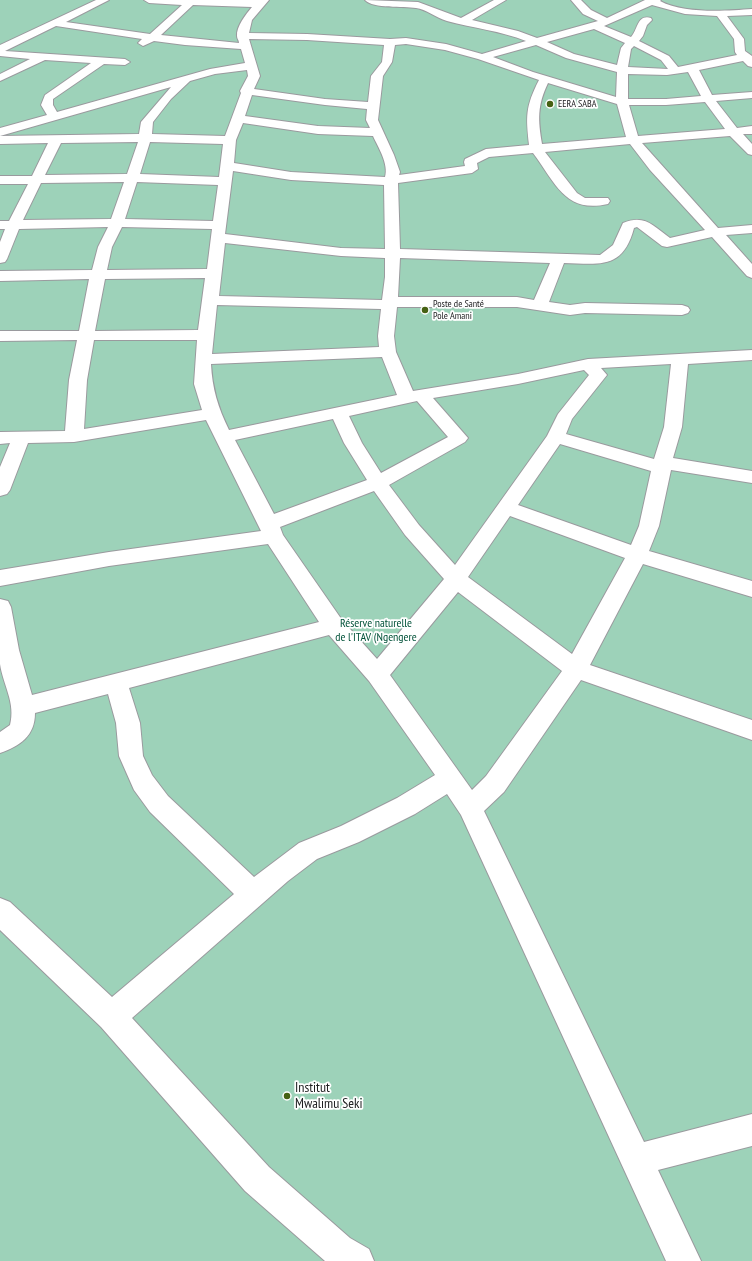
<!DOCTYPE html>
<html>
<head>
<meta charset="utf-8">
<style>
	body { margin:0 }
	canvas { display:block; background:#f5f5f9 }
</style>
</head>
<body>
<canvas width="752" height="1261"></canvas>
<script>
const ctx = document.querySelector('canvas').getContext('2d');
ctx.lineJoin = 'round';
function fill(path, color) { ctx.fillStyle = color; ctx.fill(path, 'evenodd'); }
function trace(path, color, width, dash) { ctx.strokeStyle = color; ctx.lineWidth = width; ctx.lineCap = dash ? 'butt' : 'round'; ctx.setLineDash(dash || []); ctx.stroke(path); }
function drawText(font, color, halo, rows, align = 'center') {
  ctx.font = font + ' "PT Sans Narrow",sans-serif'; ctx.lineWidth = 3.5; ctx.setLineDash([]); ctx.textBaseline = 'middle'; ctx.strokeStyle = halo; ctx.fillStyle = color; for (const [text, x, y, turn = 0] of rows) {
    ctx.save(); ctx.translate(x, y); ctx.rotate((+turn || 0) * Math.PI / 180); ctx.textAlign = isNaN(turn) ? turn : align; if (halo) ctx.strokeText(text, 0, 0); ctx.fillText(text, 0, 0); ctx.restore();
  }
}
const green = new Path2D(`
	M 0,0 L 752,0 L 752,1261 L 0,1261 Z`);
const street = new Path2D(`
	M 96,0 L 109,0 L 66,22 L 150,34 L 182,5 L 149,3 L 144,0 L 269,0 L 252,20 L 249,33 L 307,34 L 390,39 L 406,38 L 446,44 L 482,54 L 526,41 C 501,31 473,28 447,21 C 436,18 426,9 416,8 C 404,6 373,9 365,0 L 418,2 L 461,18 L 494,0 L 506,0 L 472,20 L 518,31 L 537,38 L 598,21 L 583,14 L 571,0 L 581,0 L 591,10 L 607,18 L 645,0 L 661,0 L 660,1 C 684,14 726,11 752,9 L 752,15 L 727,16 L 744,39 L 745,51 L 752,56 L 752,67 L 748,66 L 743,61 L 699,70 L 712,95 L 752,92 L 752,98 L 716,101 L 737,128 L 752,126 L 752,134 L 743,134 L 752,144 L 752,155 L 748,154 L 730,136 L 642,143 L 718,228 L 752,225 L 752,233 L 726,235 L 752,264 L 752,278 L 747,276 L 712,237 L 667,247 L 662,246 L 637,227 L 634,228 C 623,270 599,264 564,263 L 549,302 L 570,305 L 585,303 L 682,305 L 688,307 L 690,310 L 688,313 L 682,315 L 585,313 L 570,315 L 517,307 L 397,307 L 394,336 L 396,352 L 413,391 L 518,374 L 588,359 L 752,350 L 752,360 L 688,364 L 682,427 L 673,458 L 752,471 L 752,483 L 671,470 L 659,526 L 649,551 L 752,581 L 752,597 L 643,564 L 590,665 L 752,720 L 752,740 L 581,680 L 504,792 L 484,811 L 644,1142 L 752,1114 L 752,1146 L 658,1170 L 701,1261 L 666,1261 L 461,815 L 447,794 L 415,814 L 359,842 L 317,859 L 288,881 L 132,1018 L 269,1167 L 350,1238 L 369,1249 L 374,1261 L 325,1261 L 245,1191 L 101,1027 L 0,930 L 0,898 L 10,902 L 112,997 L 234,894 L 150,812 L 134,790 L 119,756 L 116,723 L 108,694 L 35,713 C 35,736 20,746 0,753 L 0,732 L 10,725 C 16,703 3,685 0,664 C 0,644 0,620 0,599 L 8,601 L 11,607 L 19,650 L 32,695 L 319,622 L 268,544 L 109,566 L 0,586 L 0,570 L 109,552 L 261,531 L 206,420 L 74,442 L 28,443 L 10,490 L 7,494 L 0,496 L 0,467 L 10,443 L 0,444 L 0,432 L 65,431 L 69,380 L 77,340 L 0,341 L 0,331 L 79,331 L 89,279 L 0,281 L 0,271 L 92,270 L 98,247 L 108,227 L 19,229 L 7,259 L 5,262 L 0,263 L 0,242 L 5,229 L 0,229 L 0,221 L 9,221 L 28,184 L 0,184 L 0,176 L 32,176 L 48,143 L 0,144 L 0,136 L 139,134 L 141,122 L 171,87 L 0,136 L 0,128 L 47,115 L 41,105 L 45,95 L 91,63 L 45,60 L 0,81 L 0,74 L 30,59 L 0,56 L 0,45 ZM 193,5 L 252,7 C 246,14 236,27 237,36 C 237,39 239,40 239,43 L 161,35 ZM 652,5 L 685,14 L 717,16 L 734,39 L 735,52 L 737,55 L 678,67 L 669,56 L 639,41 L 643,36 L 647,25 L 652,20 L 651,18 C 637,14 638,30 631,37 L 604,26 ZM 56,26 L 142,39 L 138,43 L 143,46 L 154,41 L 185,45 L 241,49 L 245,63 L 210,69 L 57,112 L 53,105 L 53,99 L 104,64 L 125,65 L 130,62 L 125,59 L 5,51 ZM 594,29 L 625,43 L 621,48 L 617,65 L 574,54 L 547,42 ZM 249,39 L 307,40 L 384,45 L 382,62 L 371,76 L 368,102 L 325,99 L 254,89 L 260,76 ZM 406,44 L 445,50 L 478,59 L 539,80 C 525,107 526,117 529,145 L 486,149 L 465,159 L 464,162 L 465,166 L 399,175 L 400,172 L 394,155 L 378,120 L 383,76 L 392,62 L 395,45 ZM 536,45 L 566,58 L 617,72 L 616,97 L 533,72 L 493,57 ZM 634,46 L 661,60 L 668,69 L 628,67 L 631,49 ZM 247,70 L 248,76 L 240,91 L 241,93 L 225,136 L 152,134 L 153,122 L 171,99 L 190,81 L 215,74 ZM 688,72 L 701,96 L 666,99 L 628,99 L 628,74 L 667,75 ZM 548,83 L 617,104 L 626,137 L 542,144 C 538,120 537,106 548,83 ZM 252,95 L 325,105 L 367,109 L 366,120 L 370,128 L 318,126 L 245,116 ZM 705,102 L 725,129 L 638,136 L 629,105 L 666,105 ZM 243,123 L 318,134 L 373,136 C 378,147 389,164 385,177 L 291,172 L 234,163 L 236,140 ZM 138,142 L 127,174 L 45,175 L 61,143 ZM 150,142 L 223,144 L 219,177 L 140,174 ZM 630,144 L 650,170 L 705,230 L 670,238 C 653,226 645,214 623,223 L 613,245 L 600,255 L 400,249 L 398,183 L 472,173 L 478,169 L 477,163 L 489,157 L 533,153 C 555,182 565,214 608,204 L 610,201 L 608,198 L 585,198 L 577,193 L 545,152 ZM 233,171 L 291,180 L 384,185 L 385,249 L 341,248 L 225,234 ZM 124,182 L 111,219 L 23,220 L 41,183 ZM 137,182 L 218,185 L 213,221 L 125,219 ZM 122,227 L 212,229 L 207,269 L 107,270 L 112,247 ZM 225,243 L 341,256 L 385,258 L 385,277 L 382,300 L 219,296 ZM 400,258 L 550,263 L 534,300 L 517,297 L 398,297 ZM 205,278 L 198,330 L 95,331 L 105,279 ZM 217,305 L 381,309 L 378,336 L 379,347 L 212,354 ZM 94,340 L 197,340 L 194,384 L 202,410 L 84,429 L 87,380 ZM 382,357 L 397,395 L 229,430 C 218,408 212,388 211,364 ZM 671,364 L 664,427 L 654,459 L 566,434 L 572,419 L 607,375 L 601,368 ZM 584,370 L 589,375 L 558,414 L 547,436 L 455,565 L 419,525 L 389,485 L 465,442 L 468,438 L 433,398 L 518,384 ZM 417,401 L 448,437 L 381,473 L 362,443 L 349,416 ZM 333,419 L 344,443 L 367,480 L 274,514 L 235,440 ZM 560,444 L 651,471 L 639,526 L 631,545 L 518,505 ZM 374,491 L 405,535 L 444,579 L 377,659 L 342,620 L 283,535 L 280,527 ZM 510,516 L 625,558 L 572,654 L 468,577 ZM 458,592 L 562,671 L 486,776 L 472,790 L 390,675 ZM 329,635 L 369,681 L 435,775 L 397,798 L 341,826 L 299,843 L 254,877 L 168,796 L 152,775 L 143,756 L 140,723 L 129,688 Z`);
const markers = [
	[550,104,4,"#466113"],
	[425,310,4,"#466113"],
	[287,1096,4,"#466113"]
];
const farPoinames = [
	["EERA SABA",558,104],
	["Poste de Santé",433,304],
	["Pole Amani",433,316]
];
const parkNames = [
	["Réserve naturelle",376,624],
	["de l'ITAV (Ngengere",376,638]
];
const nearPoinames = [
	["Institut",295,1088],
	["Mwalimu Seki",295,1104]
];
fill(green, '#9dd2b9');
trace(street, '#9a9a9e', 2);
fill(street, '#fff');
for (const [x, y, r, color] of markers) { const dot = new Path2D(); dot.arc(x, y, r, 0, 2 * Math.PI); ctx.fillStyle = color; ctx.fill(dot); trace(dot, '#fff', 1.5); }
drawText('10px', '#212123', '#fff', farPoinames, 'left');
drawText('12px', '#025239', '#fff', parkNames);
drawText('14px', '#212123', '#fff', nearPoinames, 'left');
</script>
</body>
</html>
